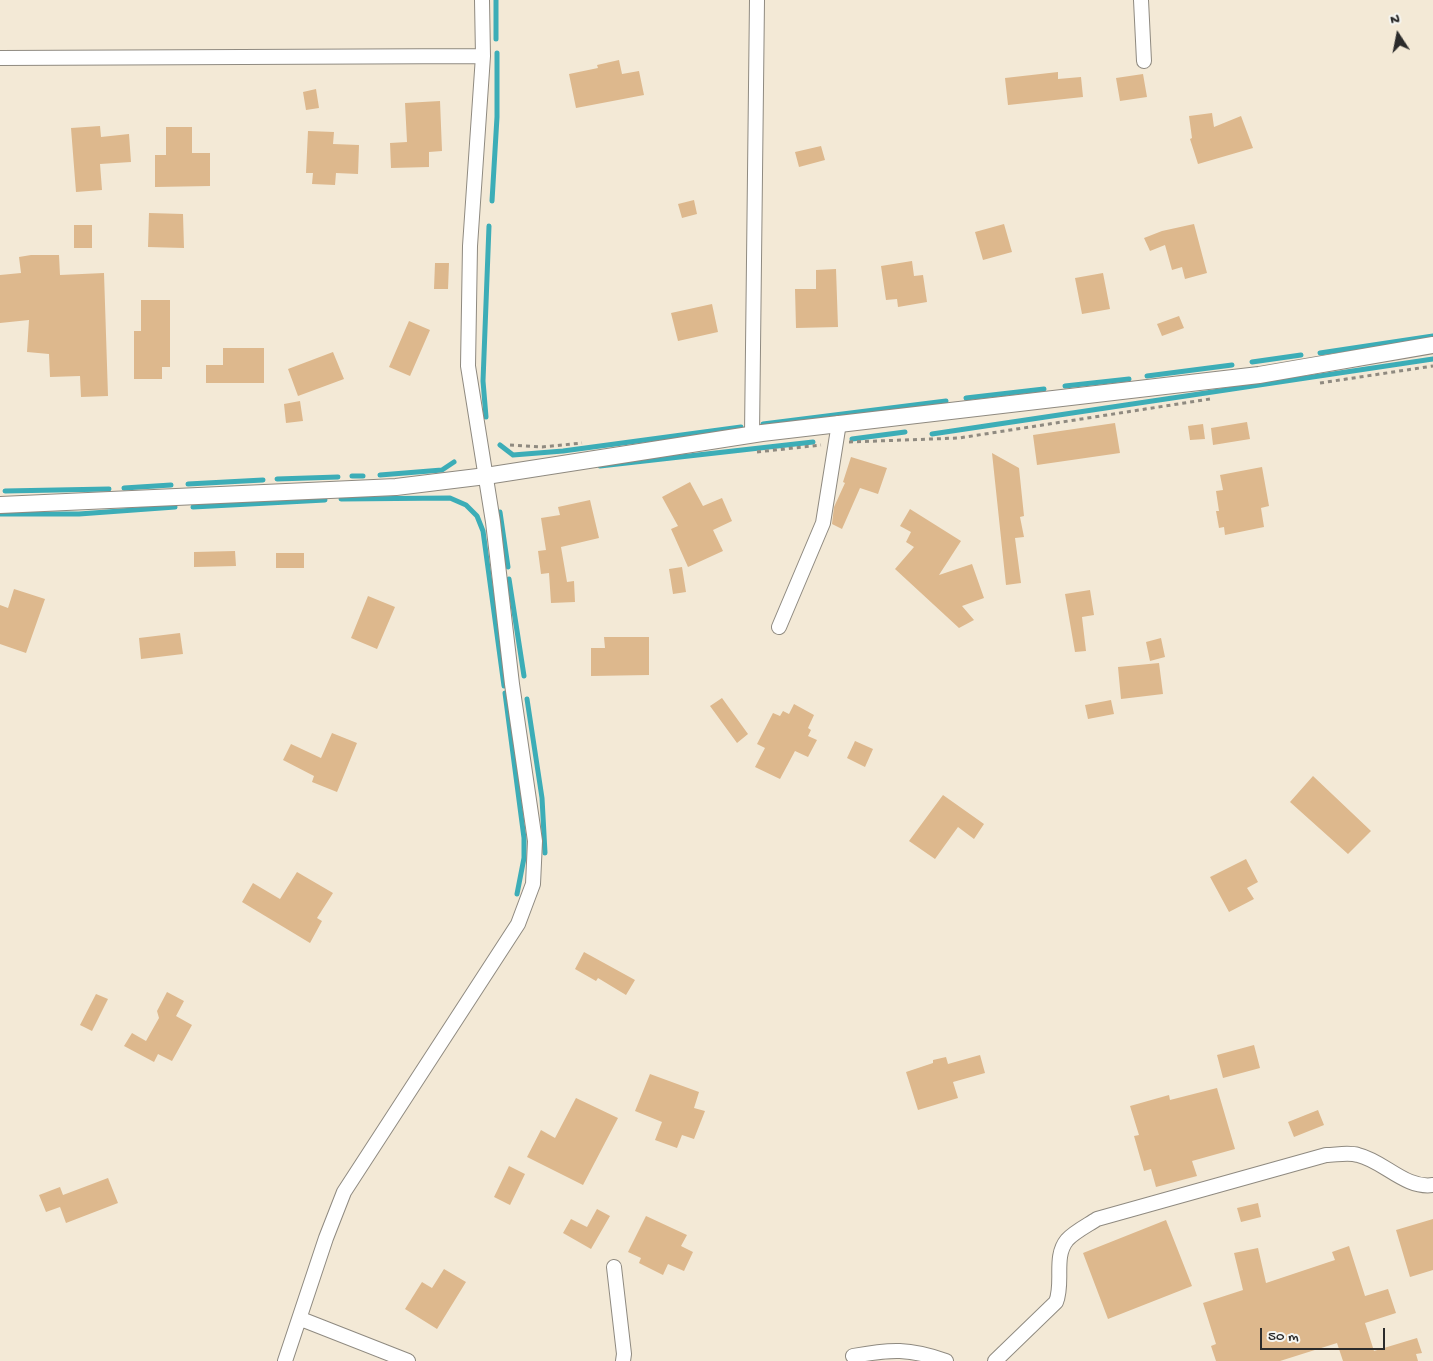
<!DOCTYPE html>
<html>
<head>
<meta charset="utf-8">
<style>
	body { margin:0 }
	#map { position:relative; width:1433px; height:1361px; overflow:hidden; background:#f3e9d6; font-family:"Gochi Hand",sans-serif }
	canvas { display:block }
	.north { position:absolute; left:1373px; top:10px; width:50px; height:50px; -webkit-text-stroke:4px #f6f6f2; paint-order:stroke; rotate:349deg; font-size:14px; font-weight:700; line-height:20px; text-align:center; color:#2b2b2b }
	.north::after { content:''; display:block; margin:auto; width:18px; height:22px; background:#2b2b2b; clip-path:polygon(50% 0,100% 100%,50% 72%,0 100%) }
	.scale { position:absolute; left:1260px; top:1328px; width:125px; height:22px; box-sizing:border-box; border:2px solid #2b2b2b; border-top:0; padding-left:6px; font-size:15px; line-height:18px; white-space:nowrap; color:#2b2b2b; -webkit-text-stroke:4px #f6f6f2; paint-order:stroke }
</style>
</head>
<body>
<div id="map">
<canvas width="1433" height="1361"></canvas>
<div class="north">N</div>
<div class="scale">50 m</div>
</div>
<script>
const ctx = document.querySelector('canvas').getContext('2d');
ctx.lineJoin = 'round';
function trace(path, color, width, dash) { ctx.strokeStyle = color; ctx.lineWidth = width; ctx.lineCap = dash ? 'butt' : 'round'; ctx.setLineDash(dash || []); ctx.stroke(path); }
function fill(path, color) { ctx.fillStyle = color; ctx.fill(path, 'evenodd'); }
const stream = new Path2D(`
	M 496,0 L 496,39
	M 492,201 L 497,117 L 497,53
	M 1320,353 L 1433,336
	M 1252,362 L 1301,355
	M 1147,376 L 1232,365
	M 1065,386 L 1129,379
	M 966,398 L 1044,389
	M 486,417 L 483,381 L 489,226
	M 763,424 L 946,401
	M 932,434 L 1433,359
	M 852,439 L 905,432
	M 500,445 L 513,455 L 563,451 L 741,427
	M 600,466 L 813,442
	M 380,475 L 442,470 L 454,462
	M 352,476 L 363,476
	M 277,479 L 338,477
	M 188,484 L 263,480
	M 124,488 L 171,485
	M 5,491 L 109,489
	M 341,499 L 450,498 L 466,505 L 477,516 L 483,531 L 504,686
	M 193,507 L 325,500
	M 500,512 L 508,567
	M 0,514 L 79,514 L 175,507
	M 509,579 L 524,676
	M 505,693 L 524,838 L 524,858 L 517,894
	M 527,699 L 542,798 L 545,853`);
const building = new Path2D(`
	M 619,60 L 622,74 L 639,71 L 644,95 L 576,108 L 569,74 L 598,68 L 597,65 Z
	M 1058,72 L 1058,79 L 1081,77 L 1083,97 L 1008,105 L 1005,78 Z
	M 1143,74 L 1147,97 L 1120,101 L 1116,78 Z
	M 316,89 L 319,108 L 306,110 L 303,92 Z
	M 440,101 L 442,151 L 429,152 L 429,167 L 391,168 L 390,143 L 407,142 L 405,103 Z
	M 1212,113 L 1214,127 L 1241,116 L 1253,148 L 1198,164 L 1190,139 L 1192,138 L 1189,116 Z
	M 100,126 L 101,137 L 129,134 L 131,162 L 100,164 L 102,190 L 76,192 L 71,128 Z
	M 166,127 L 192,127 L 192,153 L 210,153 L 210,186 L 155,187 L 155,155 L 166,155 Z
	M 308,131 L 334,132 L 333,144 L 359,145 L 358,174 L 336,173 L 335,185 L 312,184 L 313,173 L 306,173 Z
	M 821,146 L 825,160 L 799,167 L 795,152 Z
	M 694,200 L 697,214 L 682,218 L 678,204 Z
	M 149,213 L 183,214 L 184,248 L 148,247 Z
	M 1004,224 L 1012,252 L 983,260 L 975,232 Z
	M 1194,224 L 1207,273 L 1185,279 L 1182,267 L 1172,270 L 1165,245 L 1150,251 L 1144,238 L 1162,231 Z
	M 74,225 L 92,225 L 92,248 L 74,248 Z
	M 31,255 L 59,255 L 60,275 L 104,273 L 108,396 L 81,397 L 80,376 L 50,377 L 49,354 L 27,352 L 29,320 L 0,323 L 0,275 L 21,273 L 19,257 Z
	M 912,261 L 914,276 L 923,275 L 927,302 L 898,307 L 897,299 L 886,300 L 881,266 Z
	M 435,263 L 449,263 L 448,289 L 434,289 Z
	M 836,269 L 838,327 L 796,328 L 795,289 L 816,289 L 816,270 Z
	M 1103,273 L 1110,309 L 1082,314 L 1075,278 Z
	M 141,300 L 170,300 L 170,367 L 162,367 L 162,379 L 134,379 L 134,331 L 141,331 Z
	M 712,304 L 718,332 L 678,341 L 671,313 Z
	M 1179,316 L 1184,328 L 1162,336 L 1157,324 Z
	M 409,321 L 430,330 L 410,376 L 389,367 Z
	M 223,348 L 264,348 L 264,383 L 206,383 L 206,365 L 223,365 Z
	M 333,352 L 344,379 L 298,396 L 288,369 Z
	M 300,401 L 303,421 L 286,423 L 284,404 Z
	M 1247,422 L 1250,439 L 1213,445 L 1211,428 Z
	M 1115,423 L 1120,453 L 1037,465 L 1033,435 Z
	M 1203,424 L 1205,439 L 1190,440 L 1188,426 Z
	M 992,453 L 1019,468 L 1024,516 L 1020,517 L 1024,537 L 1015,538 L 1021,583 L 1006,585 Z
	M 851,457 L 887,468 L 878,494 L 860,488 L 842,529 L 832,524 L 834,507 L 845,483 L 843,482 Z
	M 1262,467 L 1269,506 L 1261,508 L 1264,527 L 1225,535 L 1224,527 L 1219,528 L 1216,511 L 1219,511 L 1216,491 L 1223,490 L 1220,475 Z
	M 690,482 L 703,506 L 722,498 L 732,521 L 713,530 L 723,551 L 688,567 L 671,529 L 678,526 L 662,497 Z
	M 590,500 L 599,538 L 561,547 L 567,582 L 574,581 L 575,602 L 551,603 L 549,573 L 541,574 L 538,551 L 546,550 L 541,518 L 560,515 L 558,507 Z
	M 910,509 L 961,541 L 939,575 L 972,564 L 984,598 L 962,606 L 974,620 L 959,628 L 895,569 L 914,547 L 906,542 L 911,532 L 900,526 Z
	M 235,551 L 236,566 L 194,567 L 194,552 Z
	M 276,553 L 304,553 L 304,568 L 276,568 Z
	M 682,567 L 686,592 L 673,594 L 669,569 Z
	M 14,589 L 45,599 L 26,653 L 0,644 L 0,605 L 8,608 Z
	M 1090,590 L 1094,615 L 1082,617 L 1086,651 L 1075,652 L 1065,594 Z
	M 368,596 L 395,607 L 377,649 L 351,638 Z
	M 180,633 L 183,654 L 141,659 L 139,638 Z
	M 604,637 L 649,637 L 649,675 L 591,676 L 591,648 L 605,648 Z
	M 1161,638 L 1165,657 L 1150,661 L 1146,642 Z
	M 1159,663 L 1163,694 L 1121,699 L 1118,667 Z
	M 722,698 L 748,734 L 737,743 L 710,706 Z
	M 1111,700 L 1114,714 L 1088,719 L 1085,705 Z
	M 794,704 L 814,715 L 808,728 L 811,730 L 808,736 L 817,740 L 808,757 L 795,751 L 780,779 L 755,767 L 765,748 L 757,744 L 773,713 L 780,716 L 783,711 L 789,714 Z
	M 332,733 L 357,743 L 337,792 L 312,782 L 314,776 L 283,760 L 291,744 L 321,758 Z
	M 855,741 L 873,749 L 865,767 L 847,758 Z
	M 1313,776 L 1371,831 L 1348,854 L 1290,802 Z
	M 943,795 L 984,824 L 974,839 L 958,827 L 935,859 L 909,841 Z
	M 1246,859 L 1258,882 L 1247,888 L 1254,899 L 1229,912 L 1210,877 Z
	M 297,872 L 333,893 L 317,918 L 322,921 L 310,943 L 242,902 L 253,883 L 280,899 Z
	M 584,952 L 635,980 L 626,995 L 598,978 L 596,981 L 575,969 Z
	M 167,992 L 184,1001 L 176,1016 L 192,1025 L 172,1061 L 158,1054 L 154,1062 L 124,1046 L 132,1033 L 146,1041 L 159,1018 L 157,1011 Z
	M 96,994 L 108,999 L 92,1031 L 80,1025 Z
	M 1254,1045 L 1260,1068 L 1223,1078 L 1217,1055 Z
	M 980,1055 L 985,1073 L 953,1082 L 958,1098 L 918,1110 L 906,1072 L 933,1063 L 933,1060 L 946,1057 L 948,1064 Z
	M 650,1074 L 699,1092 L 694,1108 L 705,1111 L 694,1139 L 682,1135 L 677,1148 L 655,1140 L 662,1122 L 635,1111 Z
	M 1217,1088 L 1235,1149 L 1192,1161 L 1197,1176 L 1156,1187 L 1151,1169 L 1144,1171 L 1134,1136 L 1139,1135 L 1130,1106 L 1169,1095 L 1170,1100 Z
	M 576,1098 L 618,1118 L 583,1185 L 527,1157 L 541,1130 L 555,1138 Z
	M 1318,1110 L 1324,1125 L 1294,1137 L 1288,1122 Z
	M 509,1166 L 525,1174 L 510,1205 L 494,1197 Z
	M 108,1178 L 118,1203 L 66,1223 L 60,1207 L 46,1212 L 39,1195 L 60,1187 L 63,1195 Z
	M 1258,1203 L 1261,1217 L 1241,1222 L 1237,1208 Z
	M 597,1209 L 610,1216 L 591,1249 L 563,1233 L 571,1219 L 587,1227 Z
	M 646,1216 L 687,1235 L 681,1246 L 693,1252 L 684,1271 L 668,1264 L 663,1275 L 639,1263 L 641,1258 L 628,1252 Z
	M 1433,1219 L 1433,1270 L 1410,1277 L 1396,1230 Z
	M 1166,1220 L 1192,1286 L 1108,1319 L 1083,1253 Z
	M 1349,1246 L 1365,1296 L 1388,1289 L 1396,1313 L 1365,1323 L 1374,1351 L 1417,1338 L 1422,1353 L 1416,1354 L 1418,1361 L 1343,1361 L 1337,1343 L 1280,1361 L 1216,1361 L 1211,1346 L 1216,1344 L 1203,1303 L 1243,1290 L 1234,1253 L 1258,1248 L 1266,1283 L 1335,1260 L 1332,1252 Z
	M 444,1269 L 466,1282 L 437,1329 L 405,1309 L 422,1282 L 432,1288 Z`);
const path = new Path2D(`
	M 1320,383 L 1433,366
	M 849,442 L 959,438 L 1210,399
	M 510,445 L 542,447 L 582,443
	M 757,452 L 821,445`);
const minor = new Path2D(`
	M 1141,0 L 1144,61
	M 0,58 L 483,56
	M 752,435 L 757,0
	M 779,627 L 823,523 L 839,423
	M 614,1267 L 624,1354 L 623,1361
	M 301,1319 L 408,1361
	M 853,1356 C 891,1349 909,1348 946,1361
	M 285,1361 L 326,1238 L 344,1192 L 518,924 L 533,884 L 535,841 L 512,684 L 493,522 L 468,366 L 470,246 L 483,56 L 482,0
	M 995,1361 L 1056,1302 C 1064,1283 1053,1257 1067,1240 C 1074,1232 1088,1225 1097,1219 L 1326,1155 C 1336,1155 1348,1152 1358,1155 C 1384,1161 1405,1189 1433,1185`);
const tertiary = new Path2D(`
	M 0,505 L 396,487 L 486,476 L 762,433 L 1259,375 L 1433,345`);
trace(stream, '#3cadb7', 5);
fill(building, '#ddb88d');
trace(minor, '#8f8a80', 16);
trace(tertiary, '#8f8a80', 18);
trace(path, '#8f8a80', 3, [4, 4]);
trace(minor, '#fff', 14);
trace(tertiary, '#fff', 16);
</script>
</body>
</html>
